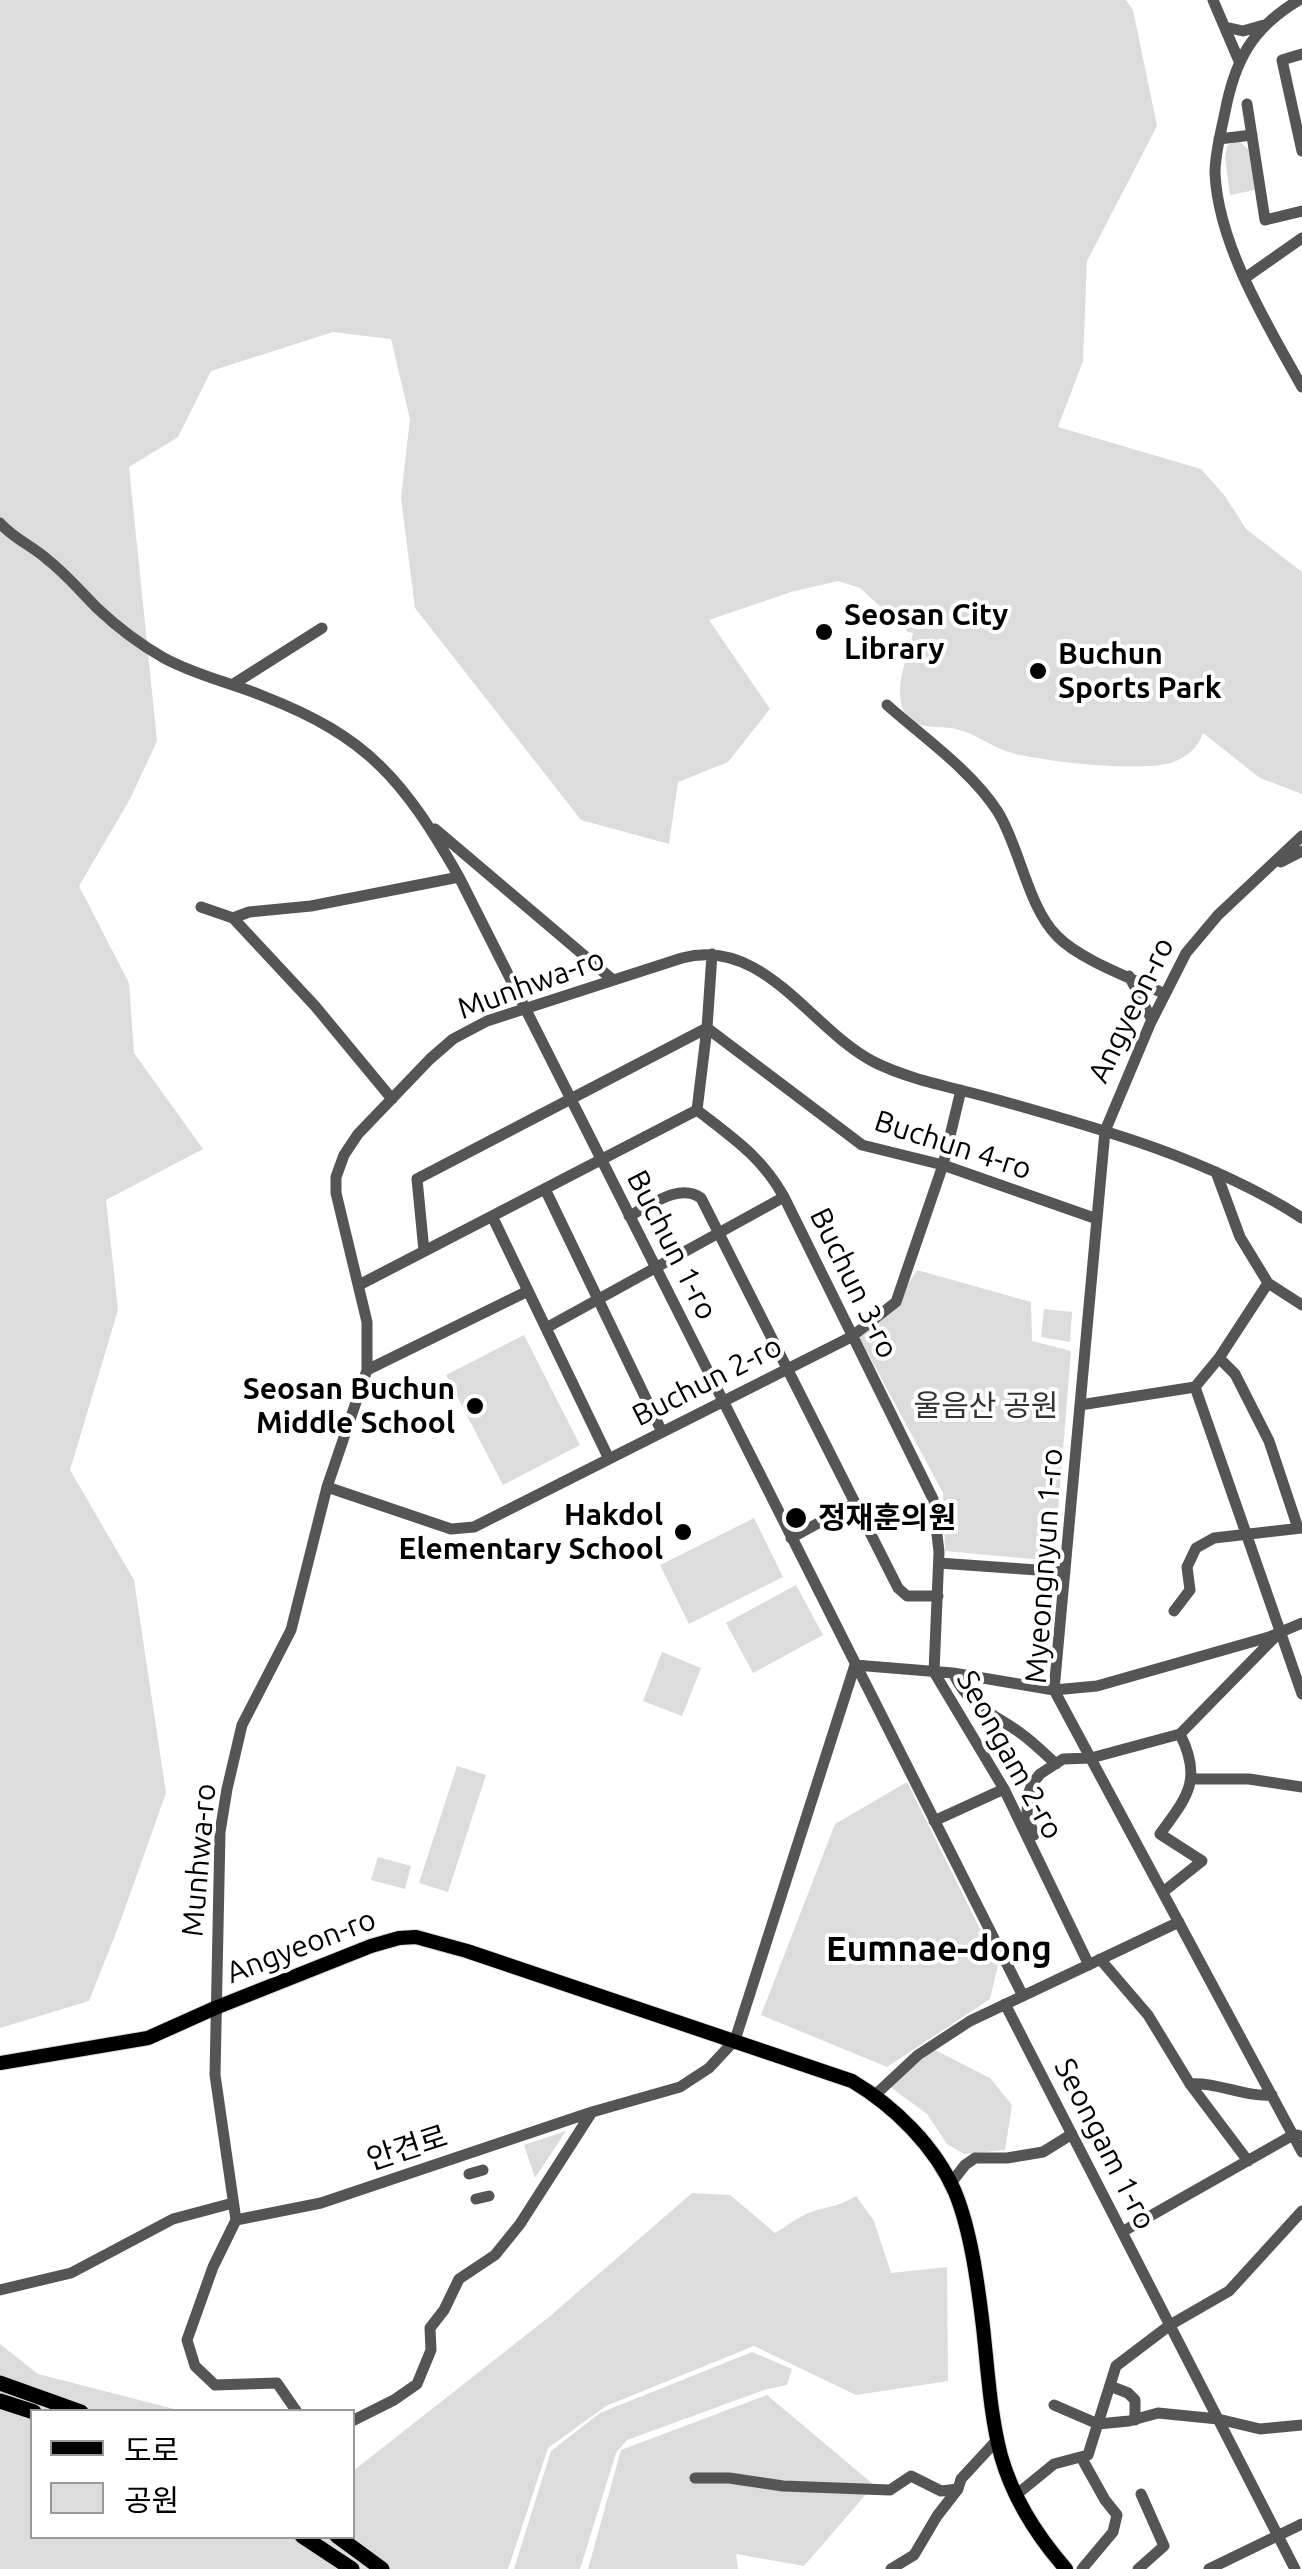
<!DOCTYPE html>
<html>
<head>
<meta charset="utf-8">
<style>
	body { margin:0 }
	#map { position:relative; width:1302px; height:2569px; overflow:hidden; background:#fff; font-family:Ubuntu,"Noto Sans KR",sans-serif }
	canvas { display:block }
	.legend { position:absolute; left:30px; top:2409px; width:325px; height:130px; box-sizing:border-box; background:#fff; border:2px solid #999; margin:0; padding:12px 18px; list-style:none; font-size:30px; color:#000 }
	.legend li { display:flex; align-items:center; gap:20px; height:50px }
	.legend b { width:50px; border:2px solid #999 }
</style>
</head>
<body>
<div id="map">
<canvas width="1302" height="2569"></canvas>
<ul class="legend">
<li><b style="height:12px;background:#000"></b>도로</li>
<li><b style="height:28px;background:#dcdcdc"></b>공원</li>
</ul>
</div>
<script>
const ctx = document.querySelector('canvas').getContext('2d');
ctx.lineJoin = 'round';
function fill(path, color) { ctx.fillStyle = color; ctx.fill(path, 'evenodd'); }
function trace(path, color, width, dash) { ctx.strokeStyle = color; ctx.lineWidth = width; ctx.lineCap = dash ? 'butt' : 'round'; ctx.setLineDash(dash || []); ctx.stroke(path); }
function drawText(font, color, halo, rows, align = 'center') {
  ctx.font = font + ' Ubuntu,"Noto Sans KR",sans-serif'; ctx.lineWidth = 8; ctx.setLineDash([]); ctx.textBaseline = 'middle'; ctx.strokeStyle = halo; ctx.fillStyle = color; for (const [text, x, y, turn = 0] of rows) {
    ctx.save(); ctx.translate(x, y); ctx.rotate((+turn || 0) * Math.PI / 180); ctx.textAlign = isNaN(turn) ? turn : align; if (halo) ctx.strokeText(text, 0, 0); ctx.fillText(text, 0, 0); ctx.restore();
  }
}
const green = new Path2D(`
	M 0,0 L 1126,0 L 1133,10 L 1157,126 L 1087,261 L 1083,361 L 1058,427 L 1201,469 L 1225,496 L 1246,529 L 1302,572 L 1302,794 L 1260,778 L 1203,733 C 1199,747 1186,758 1171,763 C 1136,772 1048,762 1012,753 C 992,748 976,733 956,729 C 941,725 916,731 906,715 C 891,692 908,657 913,633 L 908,632 L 860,588 L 838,581 L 791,592 L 709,620 L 770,709 L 728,762 L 678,782 L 669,844 L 581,820 L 415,608 L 401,498 L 410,419 L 391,339 L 333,332 L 211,371 L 178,437 L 129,467 L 157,741 L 130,799 L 79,886 L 129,983 L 134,1053 L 203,1149 L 106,1200 L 118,1310 L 70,1470 L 134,1580 L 166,1793 L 119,1925 L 89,2001 L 0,2028 Z
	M 1238,140 L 1248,149 L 1255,190 L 1230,195 L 1225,158 L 1227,146 Z
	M 917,1270 L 1031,1302 L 1032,1341 L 1071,1351 L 1054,1561 L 945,1551 L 943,1493 L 858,1335 L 894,1307 Z
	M 1044,1309 L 1072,1312 L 1070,1342 L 1041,1337 Z
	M 524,1335 L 580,1445 L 503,1485 L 446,1375 Z
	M 754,1518 L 783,1577 L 689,1624 L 660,1565 Z
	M 796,1585 L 823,1635 L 753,1673 L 726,1623 Z
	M 662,1652 L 701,1668 L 682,1716 L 643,1701 Z
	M 457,1766 L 486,1775 L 448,1892 L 419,1883 Z
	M 907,1782 L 998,1965 L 990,1999 L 887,2067 L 761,2015 L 835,1824 Z
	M 378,1857 L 411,1866 L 405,1889 L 371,1880 Z
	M 933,2049 L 990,2078 L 1012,2105 L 1005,2150 L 964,2154 L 947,2144 L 927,2114 L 885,2083 Z
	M 566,2131 L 535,2178 L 524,2145 Z
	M 692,2193 L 730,2195 L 775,2233 C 787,2226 798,2217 811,2212 C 829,2206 838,2207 856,2196 L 874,2221 L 891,2273 L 947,2267 L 948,2381 L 856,2395 L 754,2346 L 606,2406 L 548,2448 L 508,2569 L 0,2569 L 0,2344 L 38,2374 L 182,2411 L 32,2412 L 32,2536 L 352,2536 L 353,2471 L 549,2317 Z
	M 752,2352 L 792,2369 L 787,2385 L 764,2390 L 627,2440 L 616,2453 L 580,2569 L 514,2569 L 551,2451 L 600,2413 Z
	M 767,2395 L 874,2485 L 804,2566 L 736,2554 L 738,2569 L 588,2569 L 621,2450 Z`);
const minor = new Path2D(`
	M 1213,0 L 1239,61
	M 1299,0 C 1252,28 1235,60 1225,112 C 1221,132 1215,153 1215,173 C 1218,245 1268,326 1302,387
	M 1225,27 L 1243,31 L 1264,25
	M 1302,54 L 1282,60 L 1302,151
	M 1247,104 L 1265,220 L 1302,211
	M 1219,139 L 1252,135
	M 1245,278 L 1302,238
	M 0,523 C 14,539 33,546 48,560 C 66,574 81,592 97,608 C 116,626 141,645 164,658 C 195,675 231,683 263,696 C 369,737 404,781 459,877 L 1023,1996
	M 232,685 L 322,628
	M 887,705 C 923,737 972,771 998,812 C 1020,848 1028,907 1057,936 C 1080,960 1134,979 1165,994
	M 435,829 L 613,980
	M 1302,836 L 1218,915 L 1186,953 L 1150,1024 L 1105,1131 L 1054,1690 L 1302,2152
	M 1281,862 L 1302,851
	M 201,907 L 233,918 L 249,912 L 311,906 L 459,877
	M 233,918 L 315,1006 L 392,1099
	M 1129,976 L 1152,1020
	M 697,1110 L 707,1028 L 712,954
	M 1216,1172 L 1240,1237 L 1268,1283 L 1302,1305
	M 545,1189 L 662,1432
	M 492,1216 L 609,1459
	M 629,1216 C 650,1206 679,1182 701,1198 L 898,1588 L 907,1596 L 938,1596
	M 424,1251 L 417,1179 L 707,1028 L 862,1145 L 943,1165 L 1097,1219
	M 359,1285 L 697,1110 C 733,1138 762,1157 784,1197 L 933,1499 L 939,1552 L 934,1672 L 1004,1789 L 1089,1965
	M 546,1328 L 784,1197
	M 1219,1358 L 1235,1374 L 1269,1441 L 1298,1528
	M 367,1370 L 528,1291
	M 1195,1387 L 1302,1694
	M 1080,1405 L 1195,1387 L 1219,1358 L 1268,1283
	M 327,1487 L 451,1529 L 474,1527 L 851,1337 L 896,1302 L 943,1165 L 961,1090
	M 791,1538 L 855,1503
	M 939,1563 L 1065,1572
	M 1174,1611 L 1190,1590 L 1187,1567 L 1196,1548 L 1214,1538 L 1302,1528
	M 855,1665 L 953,1673 L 1054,1690 L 1097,1686 L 1269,1637 L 1302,1623
	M 953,1673 C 969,1707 991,1712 1019,1732 C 1032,1741 1044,1753 1056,1764
	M 1191,1779 L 1249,1779 L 1302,1787
	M 934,1821 L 1004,1789
	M 1034,1835 L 1027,1814 L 1028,1795 L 1032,1784 L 1040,1774 L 1063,1759 L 1091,1758 L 1180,1734 L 1277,1635
	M 1163,1892 L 1202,1861 L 1160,1834 C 1187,1797 1203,1780 1180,1734
	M 1100,1959 L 1148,2015 L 1190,2084 L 1248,2161
	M 1005,2004 L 1295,2569
	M 1190,2084 C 1218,2082 1243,2097 1272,2095
	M 874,2096 L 918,2055 L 970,2021 L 1179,1922
	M 469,2174 L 483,2170
	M 951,2183 L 965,2165 L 975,2158 L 1007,2158 L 1043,2152 L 1072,2134
	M 476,2199 L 489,2196
	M 236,2220 L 321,2203 L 592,2112 L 680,2087 L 709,2068 L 735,2040 L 855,1665
	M 1122,2232 L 1293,2135 L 1298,2135
	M 0,2290 L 71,2273 L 173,2219 L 233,2203
	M 1110,2386 L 1128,2393 L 1135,2400 L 1135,2420
	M 1054,2405 L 1098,2424 L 1129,2421 L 1158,2413 L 1218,2419 L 1260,2429 L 1302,2425
	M 297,2412 L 277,2383 L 215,2385 L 195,2366 L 187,2340 L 213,2267 L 236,2220 L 215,2075 L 220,1832 L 227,1789 L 242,1725 L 291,1630 L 327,1487 L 367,1370 L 367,1322 L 336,1193 L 336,1177 L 344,1155 L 358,1134 L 430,1059 L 453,1039 L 487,1021 L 682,958 C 764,936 810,1029 874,1062 C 912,1081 957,1088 998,1100 C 1102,1129 1210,1159 1302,1218
	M 352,2421 L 394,2400 L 417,2384 L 431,2350 L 430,2328 L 444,2310 L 459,2279 L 495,2255 L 520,2224 L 592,2112
	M 1081,2457 L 1105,2500 L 1117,2515 L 1113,2532 L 1082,2569
	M 695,2478 L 729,2478 L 783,2486 L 890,2490 L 911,2476 L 941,2491 L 958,2489
	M 1016,2495 L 1054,2464 L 1088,2455 L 1116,2366 L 1170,2325 L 1229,2291 L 1302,2211
	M 891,2569 L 914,2555 L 937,2516 L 958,2489 L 961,2479 L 997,2440
	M 1138,2569 L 1164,2546 L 1141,2494
	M 1209,2569 L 1302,2524`);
const major = new Path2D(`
	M 0,2063 L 148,2038 L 215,2008 L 371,1946 L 399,1938 L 416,1937 L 467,1951 L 852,2081 C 894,2106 935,2146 955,2192 C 971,2231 978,2285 983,2327 C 988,2371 990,2414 1001,2456 C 1013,2498 1037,2536 1066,2569`);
const highway = new Path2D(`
	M 0,2383 L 81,2412
	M 0,2401 L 34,2412
	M 302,2536 L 352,2569
	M 337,2536 L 382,2569`);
const markers = [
	[824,632,10,"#000"],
	[1038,671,10,"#000"],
	[475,1406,10,"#000"],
	[796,1518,12,"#000"],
	[683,1532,10,"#000"]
];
const poiNames = [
	["Seosan City",844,615],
	["Library",844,649],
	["Buchun",1058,654],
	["Sports Park",1058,688],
	["Seosan Buchun",455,1389,"right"],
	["Middle School",455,1423,"right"],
	["Hakdol",663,1515,"right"],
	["Elementary School",663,1549,"right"],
	["정재훈의원",818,1518]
];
const streetNames = [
	["Munhwa-ro",531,984,-20],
	["Angyeon-ro",1131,1010,-64],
	["Buchun 4-ro",953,1145,18],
	["Buchun 1-ro",672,1245,63],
	["Buchun 3-ro",854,1283,64],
	["Buchun 2-ro",707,1381,-27],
	["Myeongnyun 1-ro",1044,1566,-86],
	["Seongam 2-ro",1010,1755,61],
	["Munhwa-ro",199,1860,-85],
	["Angyeon-ro",301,1946,-21],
	["Seongam 1-ro",1105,2144,63],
	["안견로",407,2148,-18]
];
const parkNames = [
	["울음산 공원",986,1406]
];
const quarterNames = [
	["Eumnae-dong",939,1949]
];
fill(green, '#dcdcdc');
trace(major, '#dbdbdb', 16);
trace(highway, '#dbdbdb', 18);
trace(minor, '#555', 11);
trace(major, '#000', 14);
trace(highway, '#000', 15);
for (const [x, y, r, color] of markers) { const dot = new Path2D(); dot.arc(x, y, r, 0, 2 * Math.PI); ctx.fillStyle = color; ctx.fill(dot); trace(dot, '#fff', 4); }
drawText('bold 30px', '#000', '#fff', poiNames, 'left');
drawText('30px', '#000', '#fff', streetNames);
drawText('30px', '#333', '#fff', parkNames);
drawText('bold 35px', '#000', '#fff', quarterNames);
</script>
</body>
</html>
